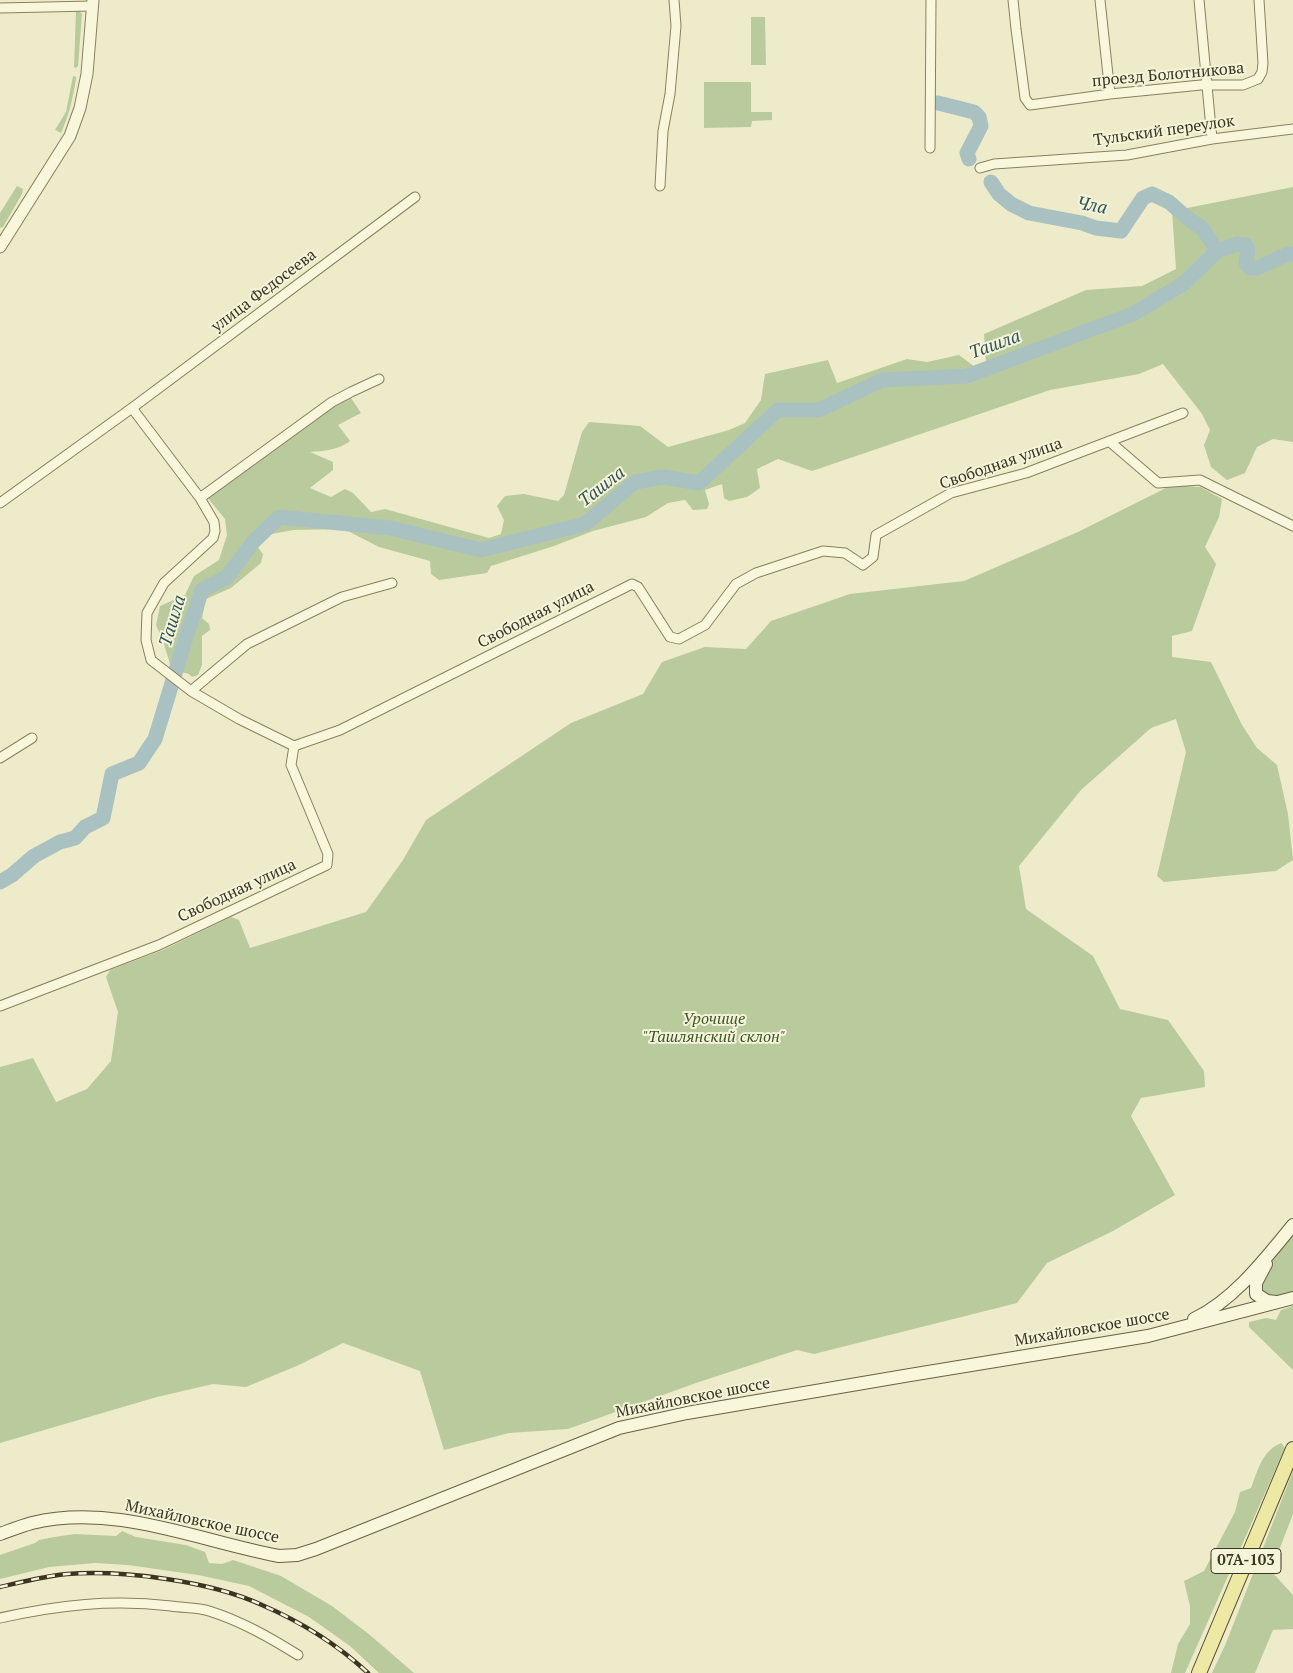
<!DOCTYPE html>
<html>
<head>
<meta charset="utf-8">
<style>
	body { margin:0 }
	canvas { display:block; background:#edebc9 }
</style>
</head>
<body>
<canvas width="1293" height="1673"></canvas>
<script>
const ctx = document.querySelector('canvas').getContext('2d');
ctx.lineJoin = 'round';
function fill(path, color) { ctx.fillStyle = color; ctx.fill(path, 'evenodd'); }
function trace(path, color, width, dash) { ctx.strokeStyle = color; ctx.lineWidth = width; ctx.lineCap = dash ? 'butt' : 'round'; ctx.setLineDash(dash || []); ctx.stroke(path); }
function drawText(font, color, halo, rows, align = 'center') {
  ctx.font = font + ' "PT Serif",serif'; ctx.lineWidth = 4; ctx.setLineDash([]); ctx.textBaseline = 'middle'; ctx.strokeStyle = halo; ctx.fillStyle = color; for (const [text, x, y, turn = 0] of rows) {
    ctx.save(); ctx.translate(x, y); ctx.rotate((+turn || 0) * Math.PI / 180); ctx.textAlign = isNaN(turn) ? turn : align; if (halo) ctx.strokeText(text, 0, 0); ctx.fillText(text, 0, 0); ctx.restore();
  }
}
const green = new Path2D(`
	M 78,10 L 82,14 L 78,66 L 76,68 L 74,67 L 76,11 Z
	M 751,17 L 765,17 L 766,65 L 751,65 Z
	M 73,76 L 76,77 L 76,79 C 73,98 69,115 61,133 L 55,130 L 66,112 Z
	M 704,82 L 751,82 L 751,112 L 772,112 L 772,120 L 752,121 L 751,127 L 704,128 Z
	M 17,186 L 23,189 L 22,194 L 3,227 L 0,228 L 0,213 Z
	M 1293,187 L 1293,442 L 1273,439 L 1257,447 L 1245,473 L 1227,480 L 1211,467 L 1204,445 L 1210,430 L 1202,414 L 1163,364 L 1139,374 L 1050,390 L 812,471 L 778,459 L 757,469 L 760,488 L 747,497 L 729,501 L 724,498 L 722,484 L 705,490 L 709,504 L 707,509 L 693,510 L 685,500 L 668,503 L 646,517 L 593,531 L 554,546 L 491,566 L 487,573 L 439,580 L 431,574 L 430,561 L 379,547 L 344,529 L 294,530 L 266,535 L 256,545 L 263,554 L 261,563 L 231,588 L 206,599 L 202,618 L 209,624 L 210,630 L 202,636 L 202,665 L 198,675 L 192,677 L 189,674 L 174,670 L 170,664 L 163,641 L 156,625 L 160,606 L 185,595 L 194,576 L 219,560 L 227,535 L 225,519 L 207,497 L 349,395 L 361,413 L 338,425 L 350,441 C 338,450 324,451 310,452 L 333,462 L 333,470 L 310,488 L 331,497 L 345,489 L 353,493 L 371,512 L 385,509 L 489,538 L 501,534 L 504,520 L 497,506 L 505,496 L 524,494 L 558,501 L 564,495 L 582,432 L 589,422 L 640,426 L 668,447 L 729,430 L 745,423 L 761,400 L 765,374 L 828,360 L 837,383 L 907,359 L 927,362 L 959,355 L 987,376 L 984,334 L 1086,290 L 1142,286 L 1176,269 L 1172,211 Z
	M 1172,485 L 1201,487 L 1222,499 L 1219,517 L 1205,547 L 1216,564 L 1192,631 L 1172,636 L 1172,657 L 1211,662 L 1242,725 L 1257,748 L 1277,765 L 1288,814 L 1293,860 L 1276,871 L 1164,882 L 1157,876 L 1186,752 L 1176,719 L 1151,728 L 1081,790 L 1019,866 L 1026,909 L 1093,956 L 1120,1009 L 1168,1020 L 1204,1071 L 1205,1087 L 1141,1098 L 1131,1116 L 1175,1195 L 1113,1231 L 1047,1263 L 1017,1303 L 814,1354 L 797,1350 L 699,1382 L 568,1429 L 509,1433 L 444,1450 L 420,1371 L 343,1343 L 299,1365 L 246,1387 L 213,1384 L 157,1397 L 0,1443 L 0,1067 L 33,1058 L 56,1102 L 87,1089 L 111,1061 L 118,1012 L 106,977 L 110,970 L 163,950 L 231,917 L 239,920 L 250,948 L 366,912 L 403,860 L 426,820 L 571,723 L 643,694 L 662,662 L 705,647 L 746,649 L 771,621 L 850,594 L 964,581 L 1078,532 Z
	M 1293,1234 L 1293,1294 L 1272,1297 L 1263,1292 L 1261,1286 L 1262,1274 Z
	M 1293,1306 L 1293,1370 L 1249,1327 L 1249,1322 L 1266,1318 L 1276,1320 L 1281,1310 Z
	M 1281,1443 L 1285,1448 L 1185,1673 L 1171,1673 L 1178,1644 L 1190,1624 L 1190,1606 L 1184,1581 L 1204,1571 L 1235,1512 L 1240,1492 L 1251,1488 C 1258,1470 1262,1451 1281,1443 Z
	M 1293,1471 L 1293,1514 L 1271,1571 L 1293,1595 L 1293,1629 L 1273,1630 L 1255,1673 L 1212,1673 L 1226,1643 Z
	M 122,1531 L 136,1537 L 186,1545 L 205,1552 L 209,1563 L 222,1564 L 233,1560 L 281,1576 L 332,1606 L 370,1635 L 414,1673 L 379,1673 L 350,1646 L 309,1617 L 249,1586 L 198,1575 L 128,1565 L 95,1563 L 49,1567 L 0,1579 L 0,1555 L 35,1543 L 39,1540 L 54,1537 L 75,1534 L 116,1536 Z`);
const river = new Path2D(`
	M 938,103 L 974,112 L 979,117 L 981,126 L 967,153 L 969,159
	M 991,182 L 999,194 L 1011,204 L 1029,213 L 1082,223 L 1096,228 L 1121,231 L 1143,198 L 1152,194 L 1169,202 L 1186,217 L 1203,229 L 1217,251
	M 0,882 L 12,875 L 34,856 L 60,842 L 75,838 L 85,827 L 103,818 L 112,774 L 139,763 L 155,739 L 187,634 L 202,590 L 227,577 L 253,542 L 279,517 L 390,528 L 481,550 L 585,524 L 635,482 L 663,477 L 699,483 L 778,410 L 819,410 L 882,380 L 967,376 L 1133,314 L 1183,284 L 1217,251 L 1237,244 L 1246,245 L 1248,250 L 1246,263 L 1250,268 L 1257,268 L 1288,254 L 1293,254`);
const minor = new Path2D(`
	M 1013,0 L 1016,29 L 1025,98 L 1030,105 L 1110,94 L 1201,85 L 1243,85 L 1258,79 L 1262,72 L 1263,63 L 1259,0
	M 1100,0 L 1110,94
	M 1199,0 L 1212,139
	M 0,8 L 93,6
	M 930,148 L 931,0
	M 980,168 L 994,164 L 1127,155 L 1212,139 L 1293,129
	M 660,186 L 663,131 L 670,94 L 676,26 L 674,0
	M 132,408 L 200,498 L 214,522 L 215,531 L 213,538 L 164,583 L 147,613 L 146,640 L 151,660 L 191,691 L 239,719 L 294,746
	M 1109,441 L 1158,483 L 1200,480 L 1293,526
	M 200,498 L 332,402 L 351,392 L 379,379
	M 0,503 L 132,408 L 415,197
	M 191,691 L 247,644 L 342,597 L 392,583
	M 0,758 L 32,738
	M 0,1006 L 159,945 L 327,865 L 328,854 L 291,765 L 294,746 L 340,730 L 632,584 L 638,587 L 670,637 L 679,639 L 705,625 L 736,584 L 756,573 L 823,551 L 845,553 L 863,565 L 873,557 L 876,535 L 951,493 L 1026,473 L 1183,413
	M 0,1618 C 59,1605 111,1599 171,1606 C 183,1608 197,1607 209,1611 C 241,1621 269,1637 298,1655`);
const tertiary = new Path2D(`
	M 0,247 L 70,136 L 80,108 L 87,74 L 93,0`);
const secondary = new Path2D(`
	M 1266,1264 L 1256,1283 L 1256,1294 L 1267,1301 L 1276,1302
	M 1194,1319 C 1234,1300 1265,1259 1293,1225
	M 0,1534 C 11,1530 21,1526 32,1523 C 116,1503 198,1541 279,1556 L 297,1555 L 316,1549 L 619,1428 L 687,1413 L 910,1375 L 1148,1336 L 1293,1298`);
const primary = new Path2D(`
	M 1199,1673 L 1293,1449`);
const rail = new Path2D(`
	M 0,1587 C 22,1582 45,1576 67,1574 C 124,1570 210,1581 262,1605 C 299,1621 338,1645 368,1673`);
const shields = [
	[1246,1561,70]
];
const shieldNames = [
	["07А-103",1246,1561]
];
const streetNames = [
	["проезд Болотникова",1168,75,-5],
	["Тульский переулок",1164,131,-8],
	["улица Федосеева",264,291,-37],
	["Свободная улица",1001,464,-19],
	["Свободная улица",536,615,-27],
	["Свободная улица",237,891,-25],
	["Михайловское шоссе",1092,1328,-10],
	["Михайловское шоссе",693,1398,-11],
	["Михайловское шоссе",202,1522,12]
];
const parkNames = [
	["Урочище",714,1019],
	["\"Ташлянский склон\"",714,1037]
];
const waterNames = [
	["Чла",1092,206,11],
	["Ташла",995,345,-20],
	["Ташла",602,487,-38],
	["Ташла",173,621,-73]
];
fill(green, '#b9cb9d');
trace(river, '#aac1c1', 15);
trace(minor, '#88805f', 11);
trace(tertiary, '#88805f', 13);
trace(secondary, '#6a6142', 14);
trace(primary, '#574d32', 16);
trace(minor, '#f8f7dc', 9);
trace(tertiary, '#f8f7dc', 11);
trace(secondary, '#f8f7dc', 12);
trace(primary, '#ede9a4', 14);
trace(rail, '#3a3421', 4.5);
trace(rail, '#f4f4d9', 2.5, [8]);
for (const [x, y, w] of shields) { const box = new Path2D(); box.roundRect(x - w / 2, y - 12.5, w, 25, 4); ctx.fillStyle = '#f4f4d9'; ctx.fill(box); trace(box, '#3a3421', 1); }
drawText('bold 15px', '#3a3421', null, shieldNames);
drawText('16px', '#3a3421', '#f4f4d9', streetNames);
drawText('italic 16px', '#3e5529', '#f4f4d9', parkNames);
drawText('italic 18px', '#325159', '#f4f4d9', waterNames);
</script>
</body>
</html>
